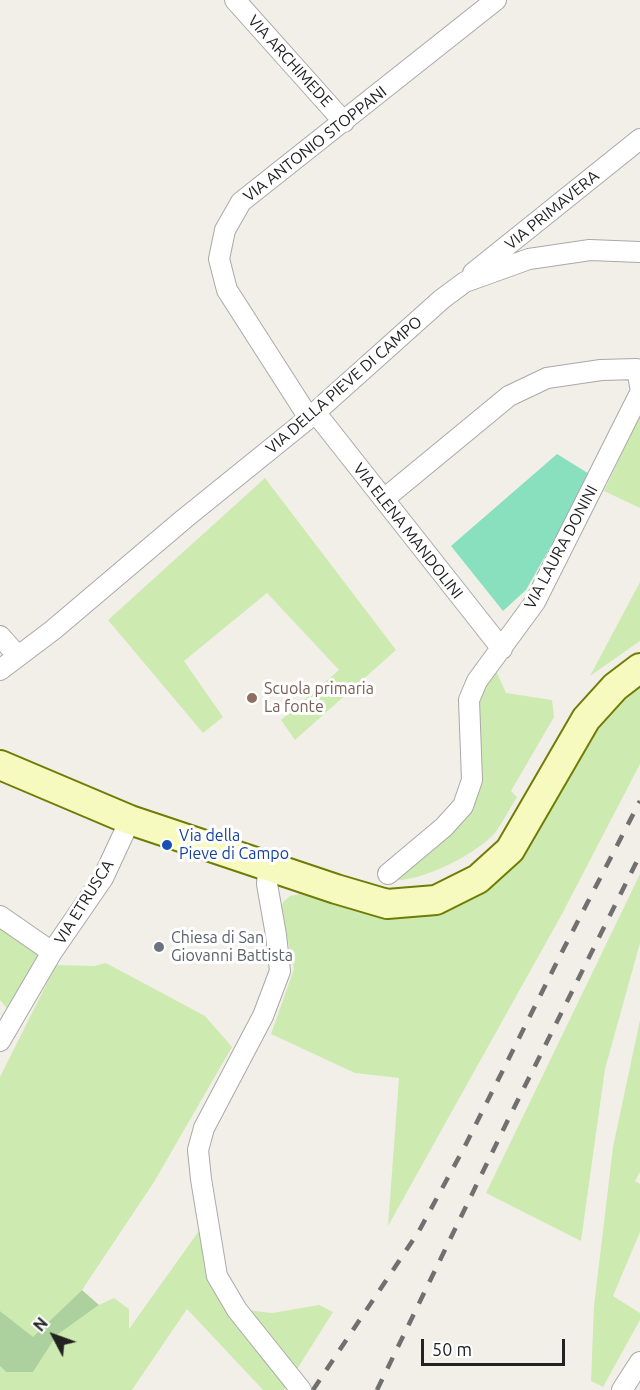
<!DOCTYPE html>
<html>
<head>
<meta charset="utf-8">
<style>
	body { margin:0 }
	#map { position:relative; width:640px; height:1390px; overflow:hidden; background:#f2efe9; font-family:Ubuntu,sans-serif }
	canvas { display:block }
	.north { position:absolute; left:24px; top:1306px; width:60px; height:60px; -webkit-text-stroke:4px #fff; paint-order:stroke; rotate:311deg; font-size:16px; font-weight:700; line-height:24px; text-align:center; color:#222 }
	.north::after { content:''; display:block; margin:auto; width:21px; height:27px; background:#222; clip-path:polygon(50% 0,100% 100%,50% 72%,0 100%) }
	.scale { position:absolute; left:421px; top:1339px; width:144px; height:27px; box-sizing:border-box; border:3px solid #222; border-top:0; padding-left:8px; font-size:18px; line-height:21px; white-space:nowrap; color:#222; -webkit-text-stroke:4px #fff; paint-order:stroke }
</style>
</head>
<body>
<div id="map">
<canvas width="640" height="1390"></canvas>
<div class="north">N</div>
<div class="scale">50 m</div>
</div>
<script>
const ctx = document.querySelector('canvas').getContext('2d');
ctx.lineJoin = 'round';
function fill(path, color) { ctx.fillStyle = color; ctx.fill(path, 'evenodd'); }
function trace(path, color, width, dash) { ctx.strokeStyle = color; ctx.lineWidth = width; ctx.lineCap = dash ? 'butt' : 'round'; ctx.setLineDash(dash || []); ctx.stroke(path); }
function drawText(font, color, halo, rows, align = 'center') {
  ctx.font = font + ' Ubuntu,sans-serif'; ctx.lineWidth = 6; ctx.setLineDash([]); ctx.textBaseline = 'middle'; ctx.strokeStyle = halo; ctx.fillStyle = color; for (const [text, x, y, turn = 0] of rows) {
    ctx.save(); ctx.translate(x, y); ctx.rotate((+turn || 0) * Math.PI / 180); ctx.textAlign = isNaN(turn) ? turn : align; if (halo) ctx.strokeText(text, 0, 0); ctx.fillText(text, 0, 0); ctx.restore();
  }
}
const grass = new Path2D(`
	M 640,415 L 640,508 L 604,491 Z
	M 265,478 L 396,650 L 295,740 L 281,720 L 339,670 L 267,593 L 184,661 L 223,717 L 203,733 L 108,620 Z
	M 640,582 L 640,641 L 590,676 L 639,584 Z
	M 495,668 L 506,693 L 552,700 L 554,717 L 511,791 L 517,797 C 510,808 503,822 495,833 C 476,854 423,881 396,880 L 471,813 L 481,783 L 477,704 Z
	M 640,683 L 640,764 L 562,914 L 388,1226 L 399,1078 L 355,1073 L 271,1034 L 294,969 L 281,909 L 283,902 L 290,896 L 300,894 L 352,910 L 386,914 L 460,901 L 602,718 Z
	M 640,874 L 640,943 L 605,1069 L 581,1241 L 486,1193 Z
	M 0,924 L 41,953 L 9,1011 L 0,1000 Z
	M 106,963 L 205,1016 L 232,1047 L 154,1182 L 82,1290 L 33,1338 L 0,1311 L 0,1077 L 56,965 L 94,966 Z
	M 640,1020 L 640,1172 L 635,1181 L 640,1184 L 640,1232 L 613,1296 L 640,1313 L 640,1320 L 603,1387 L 591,1381 L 594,1306 L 613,1147 Z
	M 201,1228 L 230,1308 L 272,1313 L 319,1305 L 333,1312 L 284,1390 L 263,1390 L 187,1309 L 132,1390 L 0,1390 L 0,1366 L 6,1372 L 33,1372 L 57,1335 L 99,1305 L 114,1298 L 129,1309 L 129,1329 Z`);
const forest = new Path2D(`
	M 82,1290 L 99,1305 L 57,1335 L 33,1372 L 6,1372 L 0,1366 L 0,1311 L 33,1337 Z`);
const pitch = new Path2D(`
	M 557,454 L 591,475 L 526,590 L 503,611 L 451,546 Z`);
const street = new Path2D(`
	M 235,0 L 344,122
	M 473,273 L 640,139
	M 315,412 L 502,649
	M 309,418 L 227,290 L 219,259 L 225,230 L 241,202 L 496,0
	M 384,499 L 509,396 L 547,378 L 601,370 L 637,369 L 640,386
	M 0,636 L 17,655
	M 0,670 L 53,630 L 184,519 L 309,418 L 442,299 L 465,282 L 529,259 L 590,250 L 640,252
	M 268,867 L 267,884 L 276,935 L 280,971 L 263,1016 L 204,1128 L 198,1150 L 201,1179 L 217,1276 L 237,1310 L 301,1390
	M 388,874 L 444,827 L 463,806 L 472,780 L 469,700 L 477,681 L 535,602 L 640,393
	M 0,916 L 52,952
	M 0,1041 L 52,952 L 103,878 L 130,820
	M 622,1390 L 640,1362`);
const secondary = new Path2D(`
	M 0,765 L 130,820 L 336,889 L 387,904 L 436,900 L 478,879 L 510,850 L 586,719 L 615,687 L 640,668`);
const rail = new Path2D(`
	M 313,1390 L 419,1231 L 465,1146 L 564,948 L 640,801
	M 377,1390 L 506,1124 L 640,855`);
const markers = [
	[252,698,6,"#8d6e63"],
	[167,845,6,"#1a4fb4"],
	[159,947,6,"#6b7280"]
];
const streetNames = [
	["VIA ARCHIMEDE",290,61,48],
	["VIA ANTONIO STOPPANI",315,144,-38],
	["VIA PRIMAVERA",552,210,-39],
	["VIA DELLA PIEVE DI CAMPO",344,385,-41],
	["VIA ELENA MANDOLINI",408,531,52],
	["VIA LAURA DONINI",561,547,-62],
	["VIA ETRUSCA",84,902,-58]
];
const educationNames = [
	["Scuola primaria",264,689],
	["La fonte",264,707]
];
const transitNames = [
	["Via della",179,836],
	["Pieve di Campo",179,854]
];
const worshipNames = [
	["Chiesa di San",171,938],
	["Giovanni Battista",171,956]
];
fill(grass, '#cdebb0');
fill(forest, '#add19e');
fill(pitch, '#88e0be');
trace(street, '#a9a9a9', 22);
trace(secondary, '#707d05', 32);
trace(street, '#fff', 20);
trace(secondary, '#f7fabf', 28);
trace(rail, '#707070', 4.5, [12, 12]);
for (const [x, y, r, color] of markers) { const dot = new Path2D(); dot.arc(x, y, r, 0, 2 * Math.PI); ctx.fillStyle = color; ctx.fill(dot); trace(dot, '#fff', 2); }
drawText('16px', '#222', '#fff', streetNames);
drawText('16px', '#785e54', '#fff', educationNames, 'left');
drawText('16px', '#164399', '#fff', transitNames, 'left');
drawText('16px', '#5b616d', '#fff', worshipNames, 'left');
</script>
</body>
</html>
